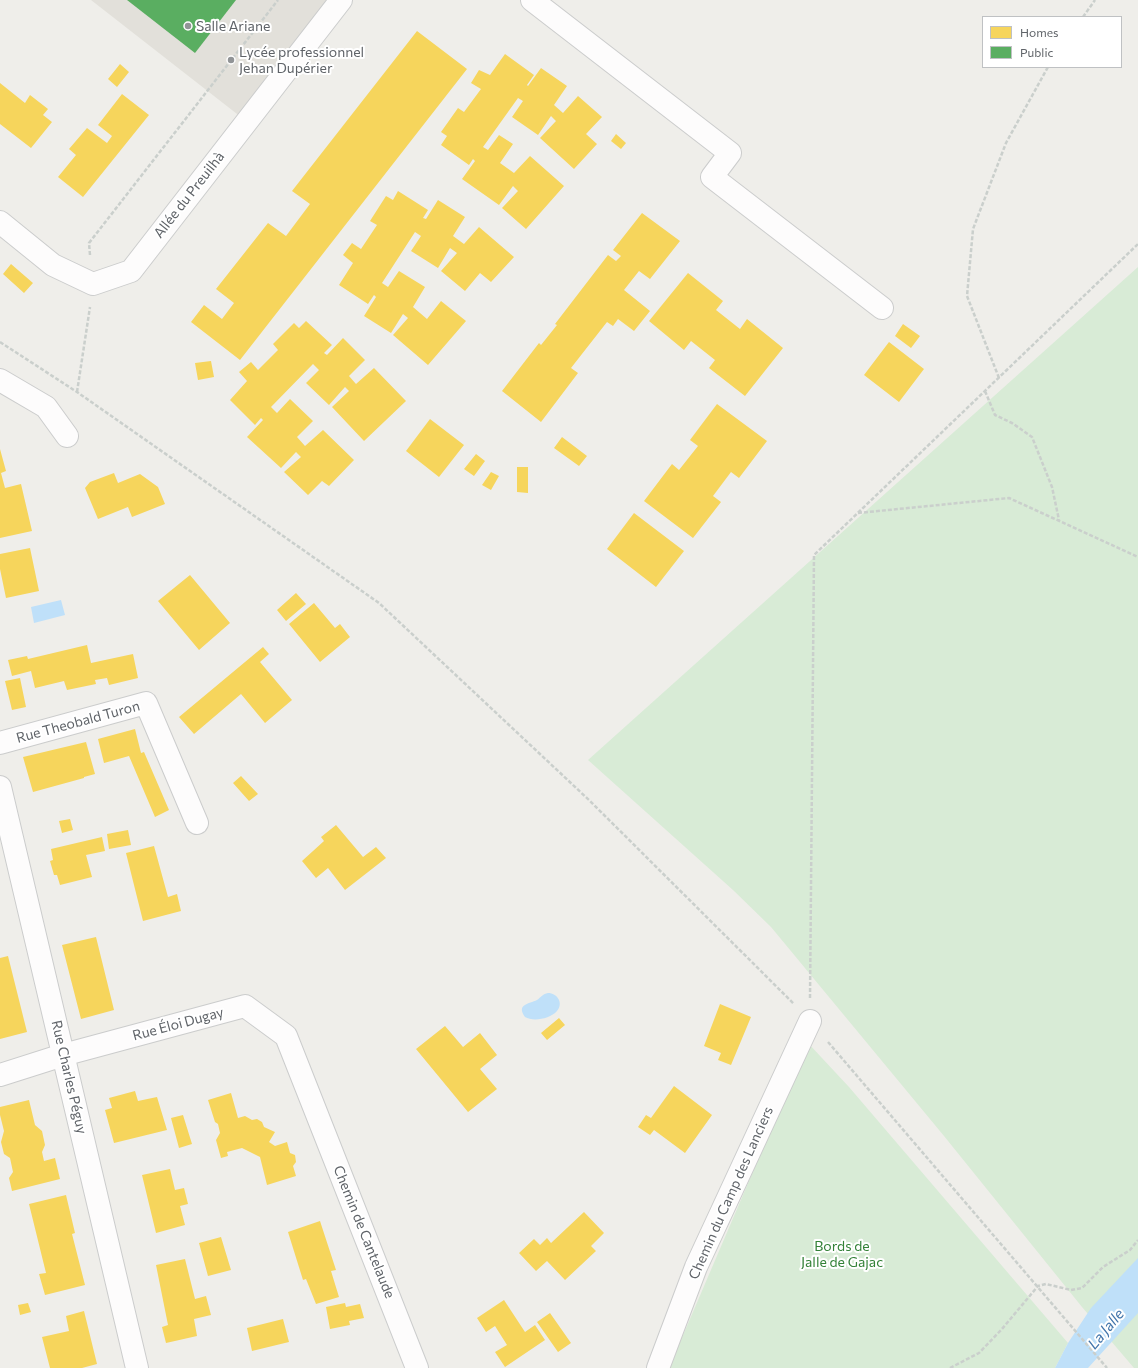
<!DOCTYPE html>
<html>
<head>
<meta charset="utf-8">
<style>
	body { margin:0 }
	#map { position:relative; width:1138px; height:1368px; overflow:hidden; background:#efeeea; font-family:Commissioner,sans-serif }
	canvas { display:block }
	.legend { position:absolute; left:982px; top:16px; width:140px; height:52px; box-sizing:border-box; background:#fff; border:1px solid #bfc1c3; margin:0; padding:5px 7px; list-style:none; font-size:12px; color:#5f6368 }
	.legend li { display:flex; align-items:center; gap:8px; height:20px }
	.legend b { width:20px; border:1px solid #bfc1c3 }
</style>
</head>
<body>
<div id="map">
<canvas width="1138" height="1368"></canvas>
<ul class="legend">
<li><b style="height:11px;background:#f6d55c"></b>Homes</li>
<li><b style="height:11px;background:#5aae61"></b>Public</li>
</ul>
</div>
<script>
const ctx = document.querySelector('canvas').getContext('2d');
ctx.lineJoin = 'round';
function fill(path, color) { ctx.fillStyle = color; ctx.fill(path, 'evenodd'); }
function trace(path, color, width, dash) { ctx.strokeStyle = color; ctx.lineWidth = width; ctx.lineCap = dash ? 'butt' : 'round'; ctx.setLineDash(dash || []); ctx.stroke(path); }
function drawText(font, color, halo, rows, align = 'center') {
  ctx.font = font + ' Commissioner,sans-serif'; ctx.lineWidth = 4; ctx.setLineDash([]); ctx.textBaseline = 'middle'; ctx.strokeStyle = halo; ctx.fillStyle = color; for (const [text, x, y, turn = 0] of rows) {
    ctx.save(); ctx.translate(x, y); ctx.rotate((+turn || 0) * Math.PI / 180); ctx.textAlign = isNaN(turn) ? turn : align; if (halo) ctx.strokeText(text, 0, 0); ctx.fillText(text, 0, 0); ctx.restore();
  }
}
const education = new Path2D(`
	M 91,0 L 341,0 L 246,121 Z`);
const green = new Path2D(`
	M 1138,267 L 1138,1368 L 1134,1368 L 1082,1307 L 944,1136 L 771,927 L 733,890 L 588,760 Z
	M 808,1043 L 849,1087 L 1068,1343 L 1055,1368 L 669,1368 Z`);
const water = new Path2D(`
	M 61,600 L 65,615 L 34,623 L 31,607 Z
	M 548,993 C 557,993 564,1003 557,1011 C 550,1019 533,1022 525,1017 C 516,1004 529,1004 537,1000 C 541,997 543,994 548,993 Z
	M 1138,1258 L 1138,1313 L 1088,1368 L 1055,1368 L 1068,1343 L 1091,1308 Z`);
const homes = new Path2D(`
	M 417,31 L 467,69 L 240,360 L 191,322 L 204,305 L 222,319 L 234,303 L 216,289 L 268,223 L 286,236 L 310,204 L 292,191 Z
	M 505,54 L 534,75 L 527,85 L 528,86 L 541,68 L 567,86 L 554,105 L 563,113 L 578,96 L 602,117 L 586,134 L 597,144 L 574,169 L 540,138 L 556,121 L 551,116 L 538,135 L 512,117 L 523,101 L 518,98 L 483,147 L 488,150 L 499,135 L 513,144 L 500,163 L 514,173 L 530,156 L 564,186 L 526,229 L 502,208 L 518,191 L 513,186 L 499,205 L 462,179 L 475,161 L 473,159 L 469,165 L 441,145 L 447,136 L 441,132 L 458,108 L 464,112 L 481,89 L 471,83 L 479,70 L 490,75 Z
	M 120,64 L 129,72 L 117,87 L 108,79 Z
	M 0,83 L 25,103 L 30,95 L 48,109 L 43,115 L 52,122 L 31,148 L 0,124 Z
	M 122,94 L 149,115 L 83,197 L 58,177 L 76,155 L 69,149 L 87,128 L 107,143 L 112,136 L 98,125 Z
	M 616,134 L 626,143 L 621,149 L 611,141 Z
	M 398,191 L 428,210 L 423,218 L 426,219 L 438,200 L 465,217 L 453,236 L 464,244 L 479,227 L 514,257 L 491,282 L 480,273 L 465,291 L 441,271 L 457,253 L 450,248 L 438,268 L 411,251 L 421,236 L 415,232 L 382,283 L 388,287 L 399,271 L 425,287 L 413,307 L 427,319 L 441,301 L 466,321 L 428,365 L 393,335 L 408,318 L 403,314 L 391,333 L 364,316 L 376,297 L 374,295 L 368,304 L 339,285 L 353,263 L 343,255 L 352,243 L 361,249 L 377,225 L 370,221 L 386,196 L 393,200 Z
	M 642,213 L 680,241 L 650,279 L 639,271 L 624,290 L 650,311 L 634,331 L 618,319 L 613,326 L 607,322 L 571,368 L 578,373 L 541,422 L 502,391 L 539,343 L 541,345 L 557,325 L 555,324 L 608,255 L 616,261 L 621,256 L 613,250 Z
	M 11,264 L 33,283 L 24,293 L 3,274 Z
	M 688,273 L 723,301 L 716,310 L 740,329 L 747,319 L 783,348 L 745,396 L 709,368 L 715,360 L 691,341 L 684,350 L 649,321 Z
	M 306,321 L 332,345 L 324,353 L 327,355 L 343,338 L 365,360 L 349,376 L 356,384 L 374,368 L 406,401 L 364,441 L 332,407 L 349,391 L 345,387 L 329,405 L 306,383 L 319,370 L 313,364 L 271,407 L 277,413 L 290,399 L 313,421 L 297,437 L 305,446 L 323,430 L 354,460 L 329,486 L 322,481 L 308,495 L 284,472 L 301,457 L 296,452 L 281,468 L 247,437 L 263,420 L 261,418 L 255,425 L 230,400 L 247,381 L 239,372 L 251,362 L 258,370 L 278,350 L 273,344 L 294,323 L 299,328 Z
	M 903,324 L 920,336 L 911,348 L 895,336 Z
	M 889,342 L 924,369 L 899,402 L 864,375 Z
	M 211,361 L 214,377 L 198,380 L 195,363 Z
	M 717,404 L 767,441 L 739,478 L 731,472 L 713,496 L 721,502 L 693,538 L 644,501 L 672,464 L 679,470 L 698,446 L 690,440 Z
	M 430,419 L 464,445 L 439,477 L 406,451 Z
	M 562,437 L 587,456 L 579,466 L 554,448 Z
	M 0,449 L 6,471 L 1,473 L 5,488 L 21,484 L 32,531 L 0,538 Z
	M 476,454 L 485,461 L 474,476 L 464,469 Z
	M 517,467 L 528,467 L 528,493 L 517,492 Z
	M 491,472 L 499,476 L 491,490 L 482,485 Z
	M 114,473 L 118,483 L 140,474 L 158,487 L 165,504 L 132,517 L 128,507 L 98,519 L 85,488 L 90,482 Z
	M 634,513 L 684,551 L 656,587 L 607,549 Z
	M 30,548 L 39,591 L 6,598 L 0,569 L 0,554 Z
	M 190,575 L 230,623 L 199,650 L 158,601 Z
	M 296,593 L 306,604 L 286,621 L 277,610 Z
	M 314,603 L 335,628 L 340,624 L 350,637 L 320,662 L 289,624 Z
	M 87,645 L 91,663 L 133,654 L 138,678 L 109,685 L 107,678 L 95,680 L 96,684 L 67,690 L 64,681 L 35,688 L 31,671 L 12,676 L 8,660 L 27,656 L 28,659 Z
	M 263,647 L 269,654 L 260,662 L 292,700 L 265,723 L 241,694 L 194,734 L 179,717 Z
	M 20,678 L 26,707 L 12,710 L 5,681 Z
	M 135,729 L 141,753 L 144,752 L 169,810 L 155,817 L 129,756 L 104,763 L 98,739 Z
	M 86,742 L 95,774 L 84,777 L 84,778 L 33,792 L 23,757 Z
	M 241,776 L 258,794 L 249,801 L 233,783 Z
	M 70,819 L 73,830 L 62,833 L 59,821 Z
	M 336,825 L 363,857 L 376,847 L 386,858 L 345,890 L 328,868 L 316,878 L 302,861 L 324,841 L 321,837 Z
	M 128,830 L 131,845 L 109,849 L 107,834 Z
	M 102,837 L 105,851 L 86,855 L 92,877 L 60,885 L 57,875 L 54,875 L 50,861 L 53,860 L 51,849 Z
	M 154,846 L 168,897 L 177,894 L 181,911 L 143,921 L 126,853 Z
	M 96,937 L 114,1010 L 81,1019 L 62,945 Z
	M 8,956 L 27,1032 L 0,1039 L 0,958 Z
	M 720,1004 L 751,1017 L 731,1065 L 718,1060 L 721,1053 L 704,1046 Z
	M 559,1018 L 565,1025 L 547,1040 L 541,1033 Z
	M 445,1026 L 463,1047 L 480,1033 L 497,1055 L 480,1069 L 497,1089 L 468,1112 L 416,1049 Z
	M 674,1086 L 712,1115 L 685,1153 L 654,1130 L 650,1135 L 638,1127 L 646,1115 L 651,1118 Z
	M 135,1091 L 138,1101 L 157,1097 L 167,1130 L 114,1143 L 105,1110 L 112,1108 L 109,1098 Z
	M 231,1093 L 238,1118 L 245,1116 L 252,1120 L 257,1119 L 262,1122 L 264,1127 L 275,1132 L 269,1142 L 275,1146 L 287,1142 L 290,1153 L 295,1155 L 296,1162 L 293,1166 L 296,1176 L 267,1185 L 260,1157 L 242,1148 L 227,1152 L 228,1156 L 221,1158 L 216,1140 L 220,1133 L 218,1124 L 215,1122 L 208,1100 Z
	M 29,1100 L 35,1125 L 42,1131 L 45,1145 L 42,1152 L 44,1161 L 55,1158 L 60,1179 L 12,1191 L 9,1178 L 13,1172 L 10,1158 L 4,1154 L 1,1142 L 4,1131 L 0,1115 L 0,1107 Z
	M 183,1115 L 192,1144 L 179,1148 L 171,1118 Z
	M 170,1169 L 175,1190 L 184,1188 L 188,1204 L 180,1206 L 185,1225 L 156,1233 L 142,1175 Z
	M 66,1195 L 75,1233 L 72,1234 L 85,1285 L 45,1295 L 39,1274 L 46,1273 L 29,1204 Z
	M 584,1212 L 604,1233 L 591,1246 L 596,1251 L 565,1280 L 547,1261 L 536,1271 L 519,1253 L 534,1239 L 540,1245 L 547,1238 L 551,1243 Z
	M 320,1221 L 336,1270 L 331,1271 L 339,1297 L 316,1304 L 306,1279 L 303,1280 L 288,1232 Z
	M 221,1237 L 231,1270 L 208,1276 L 199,1243 Z
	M 185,1259 L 195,1299 L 206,1296 L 211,1315 L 194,1319 L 197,1336 L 166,1343 L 162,1327 L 168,1325 L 156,1265 Z
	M 504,1300 L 525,1332 L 535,1325 L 545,1340 L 505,1367 L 495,1352 L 507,1345 L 495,1326 L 486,1332 L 477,1318 Z
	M 28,1303 L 31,1312 L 20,1315 L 18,1305 Z
	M 345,1303 L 346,1307 L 360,1304 L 364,1318 L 349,1321 L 350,1325 L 330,1329 L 326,1307 Z
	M 84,1311 L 97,1364 L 82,1368 L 50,1368 L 42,1337 L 69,1331 L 66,1316 Z
	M 550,1313 L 571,1343 L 558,1352 L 537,1322 Z
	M 283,1319 L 289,1342 L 252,1351 L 247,1328 Z`);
const public = new Path2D(`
	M 127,0 L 236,0 L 195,53 Z`);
const path = new Path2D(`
	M 1083,17 L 1095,0
	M 90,255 L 89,243 L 278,0
	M 0,342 L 77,392 L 379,603 L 589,800 L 794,1004
	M 999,378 L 967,296 L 973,229 L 1006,143 L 1048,67
	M 985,391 L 995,415 L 1012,423 L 1032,437 L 1052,487 L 1059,520
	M 77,392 L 90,307
	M 858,513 L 1009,498 L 1138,557
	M 810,998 L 814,555 L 1138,244
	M 828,1042 L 1107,1368
	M 950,1368 L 979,1353 L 1002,1329 L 1038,1286 L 1046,1284 L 1071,1290 L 1082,1288 L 1103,1267 L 1130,1250 L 1138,1240`);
const minor = new Path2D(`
	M 532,0 L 730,153 L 712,177 L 882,308
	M 0,222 L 53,265 L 93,284 L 131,271 L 341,0
	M 0,380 L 46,407 L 67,436
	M 0,743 L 146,703 L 197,823
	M 0,787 L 137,1368
	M 0,1075 L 63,1055 L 245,1006 L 286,1036 L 417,1368
	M 658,1368 L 696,1267 L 810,1021`);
const markers = [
	[188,26,4,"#919496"],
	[231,60,4,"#919496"]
];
const poiNames = [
	["Salle Ariane",196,26],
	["Lycée professionnel",239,52],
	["Jehan Dupérier",239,68]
];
const streetNames = [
	["Allée du Preuilhà",189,195,-52],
	["Rue Theobald Turon",78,722,-15],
	["Rue Éloi Dugay",178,1024,-15],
	["Rue Charles Péguy",69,1077,77],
	["Chemin du Camp des Lanciers",731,1193,-66],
	["Chemin de Cantelaude",364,1232,68]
];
const parkNames = [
	["Bords de",842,1246],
	["Jalle de Gajac",842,1262]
];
const waterNames = [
	["La Jalle",1106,1329,-50]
];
fill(education, '#e2e0da');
fill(green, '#d8ebd6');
fill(water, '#bfe0f9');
fill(homes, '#f6d55c');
fill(public, '#5aae61');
trace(minor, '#cbcccc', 24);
trace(path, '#cacfcc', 2.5, [4, 2]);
trace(minor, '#fdfcfc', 22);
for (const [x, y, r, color] of markers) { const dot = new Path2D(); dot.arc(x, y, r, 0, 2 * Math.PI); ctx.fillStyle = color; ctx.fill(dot); trace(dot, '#fff', 1.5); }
drawText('14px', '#5f6368', '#fff', poiNames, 'left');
drawText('14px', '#5f6368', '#fff', streetNames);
drawText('14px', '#348238', '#fff', parkNames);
drawText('italic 15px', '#4174aa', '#fff', waterNames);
</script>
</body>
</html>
